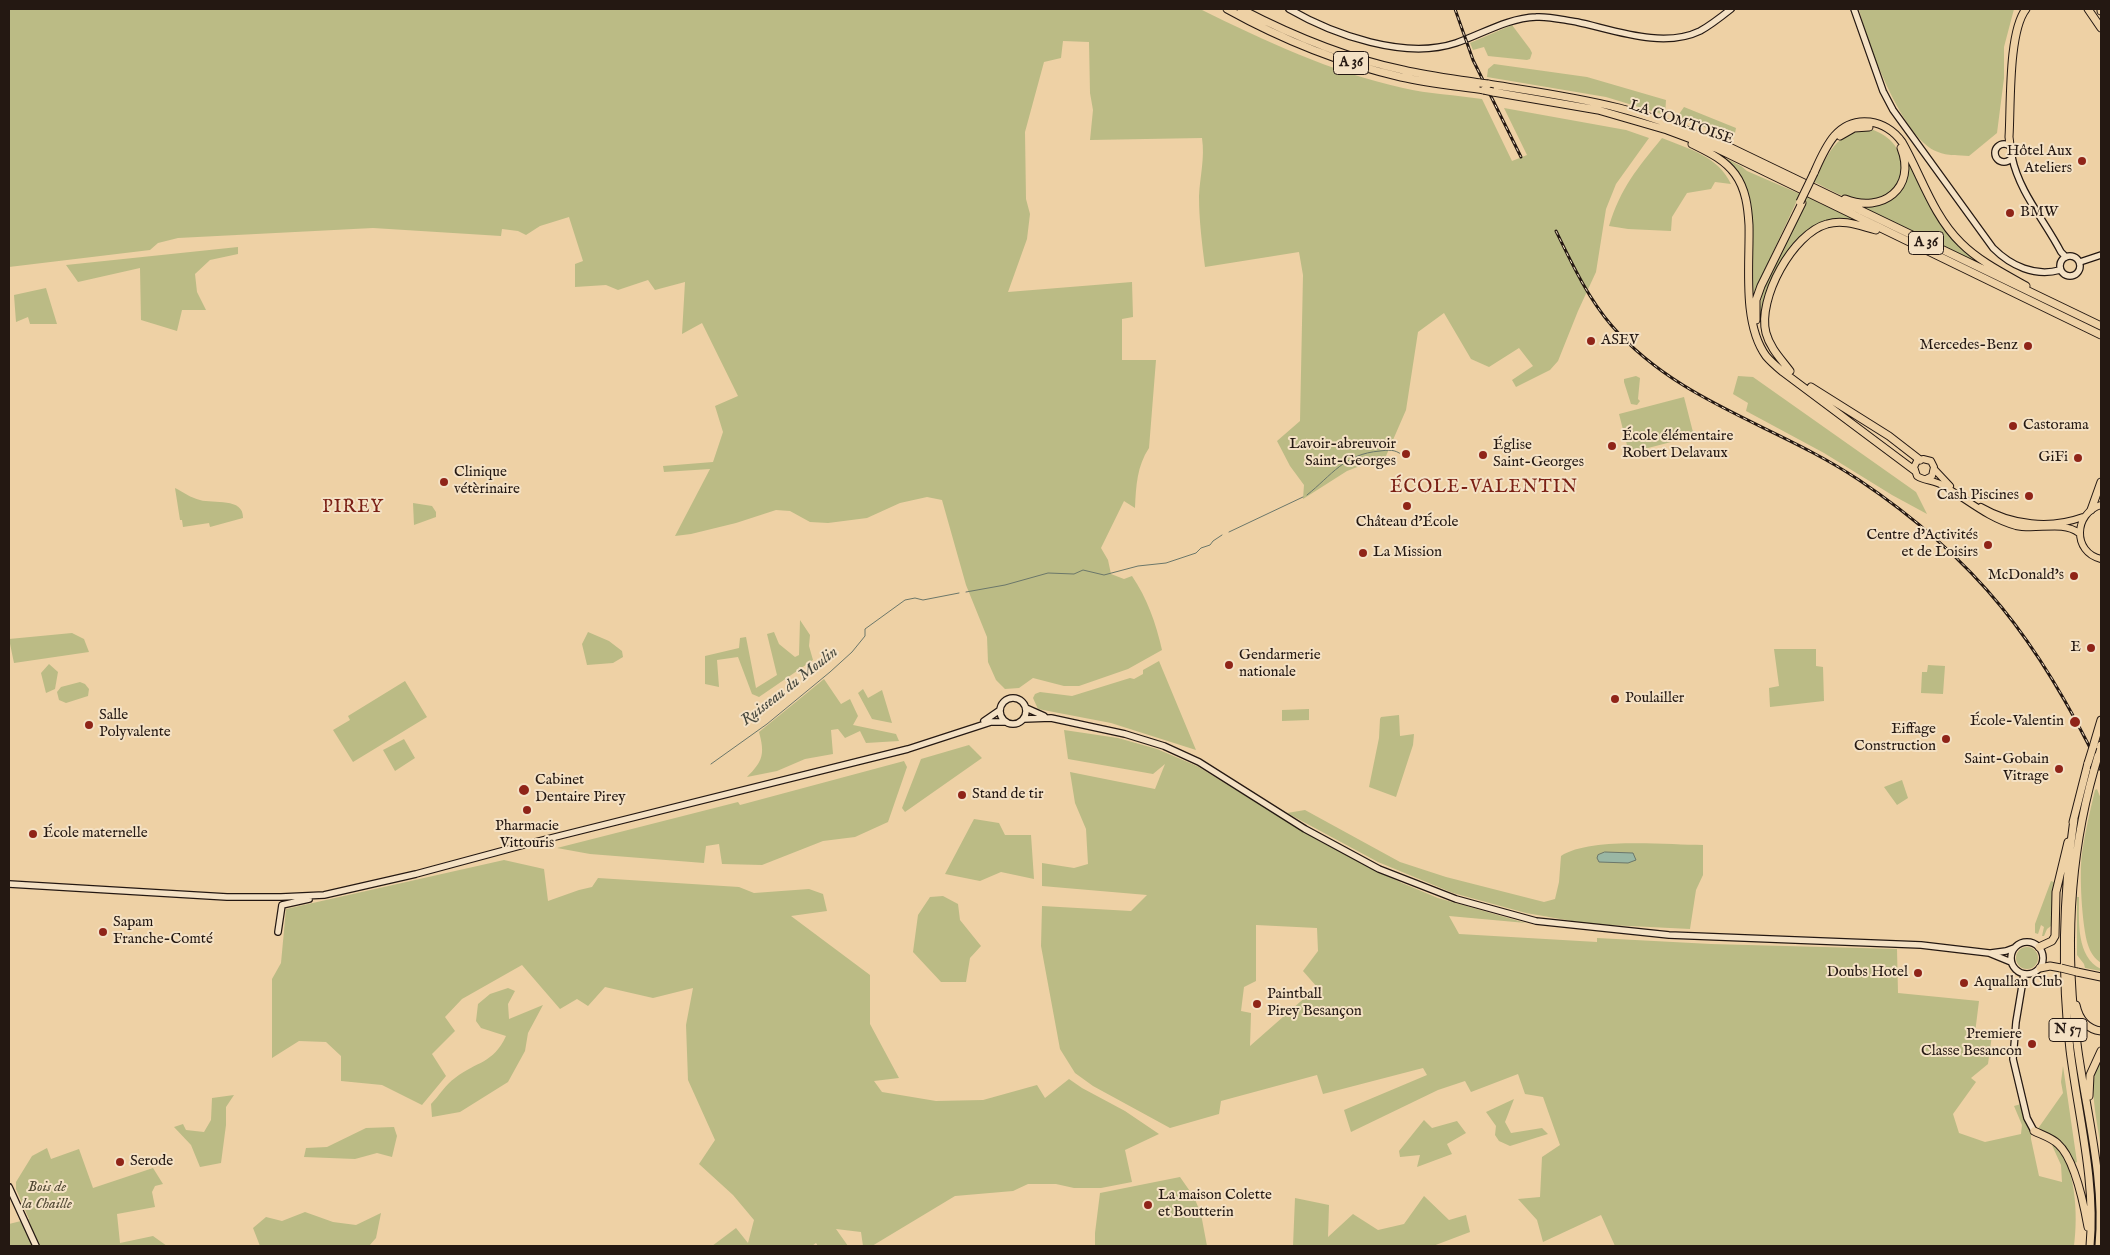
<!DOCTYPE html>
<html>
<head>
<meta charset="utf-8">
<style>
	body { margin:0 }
	#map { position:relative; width:2110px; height:1255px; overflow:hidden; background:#eed1a5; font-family:"IM FELL English",serif }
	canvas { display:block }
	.frame { position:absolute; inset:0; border:10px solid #241812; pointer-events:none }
</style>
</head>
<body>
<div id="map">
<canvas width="2110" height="1255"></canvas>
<div class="frame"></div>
</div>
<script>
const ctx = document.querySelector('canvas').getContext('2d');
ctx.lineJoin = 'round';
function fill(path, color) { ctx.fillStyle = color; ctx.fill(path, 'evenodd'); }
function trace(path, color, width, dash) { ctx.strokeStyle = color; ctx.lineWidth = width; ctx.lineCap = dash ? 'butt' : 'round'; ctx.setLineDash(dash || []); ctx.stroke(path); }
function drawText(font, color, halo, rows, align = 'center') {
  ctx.font = font + ' "IM FELL English",serif'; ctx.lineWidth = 4; ctx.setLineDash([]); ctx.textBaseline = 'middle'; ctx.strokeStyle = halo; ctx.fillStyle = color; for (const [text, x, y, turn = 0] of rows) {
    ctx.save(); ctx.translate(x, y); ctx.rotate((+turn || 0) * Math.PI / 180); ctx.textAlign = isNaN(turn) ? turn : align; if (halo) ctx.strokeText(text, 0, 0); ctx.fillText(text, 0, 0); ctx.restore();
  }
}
const green = new Path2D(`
	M 9,9 L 1200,9 C 1265,41 1331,72 1403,88 C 1428,94 1456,95 1482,99 L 1512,161 L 1527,155 L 1504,108 L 1626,130 L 1649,138 L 1616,184 L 1606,209 L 1596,272 L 1578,311 L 1558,361 L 1550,370 L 1516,387 L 1512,380 L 1533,366 L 1519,348 L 1489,367 L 1471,359 L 1444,313 L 1418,332 L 1406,410 L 1386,456 L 1347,471 L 1303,499 L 1304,485 L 1290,466 L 1277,441 L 1300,421 L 1303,275 L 1299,252 L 1205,267 C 1202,243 1199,220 1199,196 C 1200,176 1205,158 1202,138 L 1090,140 L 1093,110 L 1090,93 L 1089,42 L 1063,41 L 1061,58 L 1044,62 L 1025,132 L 1026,199 L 1030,214 L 1027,239 L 1008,292 L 1132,282 L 1133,317 L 1122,319 L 1122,360 L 1156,360 L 1149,448 C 1137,466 1136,486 1135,508 L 1124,501 L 1101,548 L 1108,560 L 1111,574 L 1124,579 L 1132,576 C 1147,598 1156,623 1162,650 L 1128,669 L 1079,686 L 1064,686 L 1033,678 L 1019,688 L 1005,689 L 996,680 L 988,662 L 987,637 L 966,585 L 942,500 L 927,497 L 900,503 L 867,518 L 828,523 L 810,522 L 790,511 L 776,510 L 736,523 L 691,534 L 675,536 L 710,469 L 664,472 L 663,466 L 713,462 L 723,432 L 715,406 L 738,396 L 702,323 L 682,334 L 685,282 L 655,290 L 648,280 L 618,290 L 606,285 L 575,287 L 575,264 L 583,261 L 569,217 L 540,226 L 526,235 L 518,231 L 502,229 L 501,236 L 373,228 L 178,238 L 158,243 L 150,250 L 9,267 Z
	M 1859,9 L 2014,9 L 2004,47 L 2004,78 L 1997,133 L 1969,156 C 1959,155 1947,156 1938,152 C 1902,139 1868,44 1859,9 Z
	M 1512,25 L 1530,49 L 1532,53 L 1530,59 L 1527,60 L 1488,56 L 1484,47 L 1473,50 L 1470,43 Z
	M 1494,64 L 1587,77 L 1666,100 L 1665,115 L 1606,97 L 1487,77 L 1488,69 Z
	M 1684,107 L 1736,128 L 1734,138 L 1677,117 Z
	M 1870,129 C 1915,142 1912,199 1865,201 C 1848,201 1829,189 1814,182 C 1829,153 1834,133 1870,129 Z
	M 1662,138 C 1689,149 1718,156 1731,184 L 1715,182 L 1711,189 L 1687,193 L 1672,217 L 1671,231 L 1628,229 L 1609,226 C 1621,187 1637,169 1662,138 Z
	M 1727,159 L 1741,166 L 1747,171 L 1800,194 L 1752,297 L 1749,203 L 1725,162 Z
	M 1908,160 L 1937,214 L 1979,264 L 1862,207 L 1880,204 L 1907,176 Z
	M 1807,197 L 1864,224 C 1821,211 1801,231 1782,267 C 1778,275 1770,285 1768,294 C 1765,309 1772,330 1766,343 C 1758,323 1758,306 1765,285 Z
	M 238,247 L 238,254 L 210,260 L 195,274 L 197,292 L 206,310 L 182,310 L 177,331 L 141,320 L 140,268 L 78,282 L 66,265 Z
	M 46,288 L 57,324 L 30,324 L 28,317 L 16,322 L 14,295 Z
	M 1636,376 L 1640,378 L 1638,399 L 1640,401 L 1637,405 L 1631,404 L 1624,382 L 1624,379 Z
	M 1738,376 L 1753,377 L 1916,492 L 1927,514 L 1892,495 L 1824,453 L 1746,411 L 1748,403 L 1733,394 Z
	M 1684,397 L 1694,436 L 1629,453 L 1619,414 Z
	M 175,488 C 183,492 191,498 200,500 C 213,504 244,497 243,518 L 210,527 L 209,523 L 183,527 L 182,520 L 180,520 Z
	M 413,503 L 432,506 L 436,512 L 436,517 L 414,525 Z
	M 800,620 L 810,635 L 809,646 L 813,660 L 759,697 L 752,694 L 738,657 L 717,660 L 719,687 L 705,684 L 705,656 L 739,648 L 740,638 L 746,637 L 756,688 L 777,675 L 767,634 L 774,632 L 779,644 L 795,657 L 799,655 Z
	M 588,632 L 609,641 L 622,651 L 623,657 L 613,663 L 587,665 L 582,644 Z
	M 72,633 L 84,639 L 89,652 L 14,663 L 9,639 Z
	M 1774,649 L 1816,649 L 1816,666 L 1823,667 L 1824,701 L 1770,707 L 1769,688 L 1779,686 Z
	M 1159,661 L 1196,750 L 1111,723 L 1038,709 L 1033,698 L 1035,694 L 1040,692 L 1072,696 L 1130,678 L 1134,679 L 1143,674 L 1143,670 Z
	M 49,664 L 58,672 L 55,689 L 46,693 L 41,673 Z
	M 1928,665 L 1945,666 L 1943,694 L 1921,693 L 1922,672 L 1927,672 Z
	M 824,679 L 841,704 L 850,699 L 858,716 L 853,725 L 896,734 L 899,741 L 866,743 L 860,731 L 845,738 L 838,729 L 831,730 L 833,754 L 805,759 L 777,771 L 747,777 C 763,761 765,754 759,732 Z
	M 405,681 L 427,717 L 353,762 L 333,730 L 350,720 L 348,716 Z
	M 80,682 L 85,684 L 89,689 L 88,696 L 66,703 L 59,700 L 57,692 L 61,687 Z
	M 863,689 L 868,698 L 882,690 L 892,723 L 872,719 L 858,693 Z
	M 1309,709 L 1309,720 L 1282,721 L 1282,710 Z
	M 1399,715 L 1400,736 L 1414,734 L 1413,745 L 1396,797 L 1369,787 L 1379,738 L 1380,719 L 1381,717 Z
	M 1064,730 L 1118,738 L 1157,749 L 1197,766 L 1319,841 L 1402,883 L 1438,898 L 1526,923 L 1449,916 L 1459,934 L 1597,942 L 1597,938 L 1711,944 L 1897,949 L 1898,993 L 1979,1001 L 1975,1033 L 1992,1035 L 1988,1064 L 1971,1078 L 1976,1082 L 1953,1114 L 1959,1133 L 1985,1142 L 2021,1134 L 2022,1125 L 2014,1106 L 2021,1104 L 2031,1129 L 2031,1139 L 2039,1176 L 2062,1182 L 2061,1165 L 2051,1143 C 2077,1161 2078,1217 2074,1246 L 1615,1246 L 1601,1215 L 1543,1242 L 1537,1220 L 1518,1199 L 1540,1197 L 1542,1157 L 1560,1145 L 1543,1097 L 1525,1094 L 1518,1074 L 1471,1092 L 1465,1081 L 1438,1090 L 1351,1132 L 1344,1110 L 1427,1075 L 1423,1068 L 1323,1094 L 1317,1075 L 1221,1101 L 1219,1114 L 1170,1128 L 1093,1086 L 1075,1073 L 1060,1049 L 1041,946 L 1042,906 L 1131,911 L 1147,895 L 1042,886 L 1042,863 L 1074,868 L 1088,864 L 1086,829 L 1075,803 L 1070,772 L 1155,789 L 1165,764 L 1153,774 L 1068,759 ZM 1256,925 L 1317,928 L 1318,951 L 1303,971 L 1317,987 L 1250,1046 L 1251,1013 L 1241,1011 L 1244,987 L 1256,981 Z
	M 404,739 L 415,758 L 395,771 L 383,750 Z
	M 969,745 L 982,758 L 905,812 L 902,808 L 921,759 Z
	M 904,761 L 907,767 L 888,822 L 855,837 L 823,841 L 762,865 L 722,864 L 719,844 L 706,846 L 704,863 L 590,854 L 557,848 L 738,802 L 740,805 Z
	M 1902,780 L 1908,798 L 1897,805 L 1884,787 Z
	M 2097,789 L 2101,799 L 2101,963 C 2095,959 2090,952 2088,945 C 2082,926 2079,874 2082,853 C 2085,832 2090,811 2095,790 Z
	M 1305,810 L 1400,862 L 1446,877 L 1544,902 L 1555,899 L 1559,882 L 1561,856 C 1590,837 1666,845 1703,845 L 1703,875 L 1696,890 L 1690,929 L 1589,924 L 1526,913 L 1453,893 L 1378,862 L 1287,813 Z
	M 974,819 L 999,823 L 1005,835 L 1031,835 L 1034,879 L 1001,872 L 980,881 L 945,874 Z
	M 504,860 L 544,869 L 548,901 L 579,890 L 592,887 L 598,878 L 739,887 L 754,893 L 809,889 L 823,894 L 827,911 L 791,916 L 870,975 L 870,1024 L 899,1078 L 874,1081 L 882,1092 L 936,1101 L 983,1100 L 1037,1085 L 1045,1098 L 1069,1079 L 1082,1088 L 1125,1111 L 1159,1134 L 1125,1150 L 1132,1182 L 1101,1188 L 1074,1188 L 1056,1184 L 1028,1184 L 1013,1191 L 955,1196 L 872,1246 L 863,1246 L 861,1232 L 836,1229 L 848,1246 L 818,1246 L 816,1243 L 812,1246 L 712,1246 L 736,1228 L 748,1243 L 754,1220 L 733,1195 L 699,1164 L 715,1140 L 688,1080 L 686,1025 L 693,988 L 653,998 L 605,987 L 588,1006 L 577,999 L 560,1009 L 522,965 L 462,999 L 445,1017 L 455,1031 L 432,1054 L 446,1076 L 422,1105 L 382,1085 L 341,1081 L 341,1056 L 326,1042 L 299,1041 L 272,1058 L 272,979 L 281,963 L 286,909 Z
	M 2051,881 L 2054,882 L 2051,926 L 2047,929 L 2044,936 L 2042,936 L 2044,927 L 2041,925 L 2038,934 L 2035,933 L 2035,924 Z
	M 943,896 L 958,904 L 960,920 L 981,946 L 970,958 L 966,982 L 941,982 L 913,952 L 918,915 L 930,897 Z
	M 2077,897 L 2079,897 C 2079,921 2076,957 2101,969 L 2101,971 L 2085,968 L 2084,964 L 2077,955 Z
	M2016 958a11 11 0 1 1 22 0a11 11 0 1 1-22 0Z
	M 508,988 L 515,991 L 508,1004 L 509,1019 L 543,1005 L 528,1033 L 525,1051 L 508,1082 L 460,1112 L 432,1117 L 431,1104 C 439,1096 446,1084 455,1078 C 477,1061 493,1064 506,1036 L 481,1028 L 476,1021 L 478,1004 L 490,994 Z
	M 2101,1058 L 2101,1149 C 2098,1122 2086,1083 2101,1058 Z
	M 2063,1066 L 2077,1162 L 2073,1164 L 2058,1139 L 2037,1130 L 2063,1093 L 2061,1082 Z
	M 234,1095 L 226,1107 L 226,1125 L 221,1163 L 200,1167 L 191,1145 L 174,1127 L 183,1124 L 186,1130 L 204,1132 L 211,1120 L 212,1098 Z
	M 1514,1099 L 1505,1122 L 1511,1133 L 1542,1128 L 1548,1134 L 1510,1146 L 1499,1141 L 1495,1135 L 1496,1126 L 1486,1112 Z
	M 1424,1120 L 1432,1128 L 1457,1121 L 1466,1133 L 1447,1144 L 1452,1154 L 1417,1167 L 1420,1155 L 1400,1157 L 1399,1151 Z
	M 394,1127 L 397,1136 L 392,1157 L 377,1153 L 355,1159 L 304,1157 L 306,1148 L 327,1147 L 366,1128 Z
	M 47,1148 L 51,1159 L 79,1149 L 93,1188 L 153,1168 L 163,1184 L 155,1186 L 152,1192 L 155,1207 L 117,1214 L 120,1243 L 153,1236 L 167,1246 L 9,1246 L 9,1224 L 29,1219 L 16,1189 L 16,1182 L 32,1156 Z
	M 1180,1177 L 1194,1197 L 1201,1214 L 1207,1246 L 1095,1246 L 1095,1233 L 1100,1193 Z
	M 1424,1196 L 1449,1220 L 1466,1215 L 1470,1232 L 1433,1246 L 1293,1246 L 1295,1198 L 1329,1205 L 1328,1237 L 1353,1214 L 1378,1230 L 1404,1224 Z
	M 305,1212 L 333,1222 L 356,1225 L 381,1213 L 376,1238 L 369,1246 L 260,1246 L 253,1228 L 266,1217 L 282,1221 Z`);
const water = new Path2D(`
	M 1605,852 L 1633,853 L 1636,860 L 1628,863 L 1599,862 L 1597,858 L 1598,855 Z`);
const stream = new Path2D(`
	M 1307,495 C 1332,475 1344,454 1380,451 C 1388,450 1395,449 1402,455 L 1409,453
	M 1229,532 L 1303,497
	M 966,592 L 1005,585 L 1048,573 L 1074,574 L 1083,570 L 1104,575 L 1138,566 L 1166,563 L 1196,553 L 1201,548 L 1210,545 L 1213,541 L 1222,535
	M 711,764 L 767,724 L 830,672 L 852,652 L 865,636 L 865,629 L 905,600 L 915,598 L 923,600 L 959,593`);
const secondary = new Path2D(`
	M 1289,9 C 1334,35 1405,60 1456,43 C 1482,34 1508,18 1536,17 C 1549,16 1563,20 1577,22 C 1614,30 1663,49 1700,31 C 1711,25 1721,17 1731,9
	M 1854,9 L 1883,91 L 1893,110 L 1993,248 C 2011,266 2035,277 2060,270
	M1995 153a9 9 0 1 1 18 0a9 9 0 1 1-18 0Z
	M 2012,157 C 2019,192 2045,221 2061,252 L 2066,257
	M2060 266a10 10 0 1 1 20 0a10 10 0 1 1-20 0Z
	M 2080,262 L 2101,255
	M1000 711a13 13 0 1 1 26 0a13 13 0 1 1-26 0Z
	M 1026,708 L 1044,716
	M 1024,719 L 1051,718 L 1125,734 L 1164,746 L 1199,762 L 1305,829 L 1379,869 L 1456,899 L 1536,921 L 1669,935 L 1921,945 L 1989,953 L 2011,962
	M 984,721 L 1000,710
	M 9,884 L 227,897 L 281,897 L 324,895 L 416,874 L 531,843 L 908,749 L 991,722 L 1006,722
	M 278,932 L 282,905 L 309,899
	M2011 958a16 16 0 1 1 32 0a16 16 0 1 1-32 0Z
	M 1991,953 L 2006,951 L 2014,948
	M 2024,974 L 2016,1022 L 2013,1059 L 2027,1118 L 2034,1131
	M 9,1187 L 36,1246`);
const primary = new Path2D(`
	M 1935,470 L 1950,486
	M 1926,479 L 1932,476 L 1934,467 L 1931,461 L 1923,459 L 1917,461 L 1914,467 L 1917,476 C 1924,481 1934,480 1942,485 C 1967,499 1987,518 2016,526 C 2036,531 2062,520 2079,533
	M 2101,505 C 2074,513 2072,552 2101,559
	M 1981,507 C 2012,525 2050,529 2083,517`);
const highway = new Path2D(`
	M 1227,9 C 1281,39 1340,63 1401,77 C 1428,83 1457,86 1484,90
	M 1241,9 C 1293,36 1346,58 1403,70 C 1428,76 1454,79 1480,83
	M 2088,9 L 2101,28
	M 2101,9 L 2101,11
	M 1488,84 C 1532,91 1576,97 1619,108 C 1654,117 1687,130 1721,143 L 2101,326
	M 1493,92 L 1598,110 L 1667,130 L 1718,149 L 2101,335
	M 1840,136 L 1854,128 L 1869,127
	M 1692,144 C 1708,152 1724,159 1735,174 C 1746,189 1748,208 1749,225 C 1750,264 1742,323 1766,356 C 1771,362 1777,367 1783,372 L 1914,470
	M 2010,145 L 2009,137 C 2011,106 2008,32 2026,9
	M 1814,173 C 1825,148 1837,118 1870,122 C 1884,124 1894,131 1902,142 C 1921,175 1933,216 1961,243 C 1979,261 2003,273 2026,286
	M 1845,199 C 1882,214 1917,188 1901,148
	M 1756,320 L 1756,300 L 1761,286 L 1802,203
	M 1790,371 C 1781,359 1770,348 1766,333 C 1757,299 1793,233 1827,224 C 1844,219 1860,226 1876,230
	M 1811,387 L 1889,436 L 1920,460
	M 2091,510 L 2101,482
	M 2093,747 L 2101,720
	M 2098,756 L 2101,745
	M 2094,770 C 2068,862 2065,957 2078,1051 C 2087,1115 2105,1181 2099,1246
	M 2074,819 C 2063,896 2061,973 2070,1050 C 2078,1115 2096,1181 2090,1246
	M 2073,822 L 2088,763
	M 2039,947 L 2052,941 L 2055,936 L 2056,892 L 2068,842
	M 2040,968 L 2050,966 L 2061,968
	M 2077,972 L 2101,977
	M 2076,1005 C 2079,1019 2086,1029 2101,1031
	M 2089,1096 L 2090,1075 L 2101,1051
	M 2034,1131 C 2042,1135 2052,1138 2058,1144 C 2075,1159 2084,1205 2088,1227`);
const rail = new Path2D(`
	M 1455,9 L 1473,60 L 1521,157
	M 1556,231 C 1572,264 1588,298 1612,326 C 1679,403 1777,425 1859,480 C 1977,559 2040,643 2101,770`);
const highwayBridge = new Path2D(`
	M 1480,83 L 1488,84
	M 1484,90 L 1493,92
	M 1800,202 L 1814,173
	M 2088,763 L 2093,747
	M 2094,770 L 2098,756
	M 2061,968 L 2077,972`);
const markers = [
	[2082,161,5,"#8f2418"],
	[2010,213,5,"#8f2418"],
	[1591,341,5,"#8f2418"],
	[2028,346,5,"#8f2418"],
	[2013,426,5,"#8f2418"],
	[1612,446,5,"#8f2418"],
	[1406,454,5,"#8f2418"],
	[1483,455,5,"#8f2418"],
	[2078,458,5,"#8f2418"],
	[444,482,5,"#8f2418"],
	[2029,496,5,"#8f2418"],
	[1407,506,5,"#8f2418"],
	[1988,545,5,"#8f2418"],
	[1363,553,5,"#8f2418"],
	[2074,576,5,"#8f2418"],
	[2091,648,5,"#8f2418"],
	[1229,665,5,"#8f2418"],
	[1615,699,5,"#8f2418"],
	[2075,722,6,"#8f2418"],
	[89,725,5,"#8f2418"],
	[1946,739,5,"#8f2418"],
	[2059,769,5,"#8f2418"],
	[524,790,6,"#8f2418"],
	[962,795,5,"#8f2418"],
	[527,810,5,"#8f2418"],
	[33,834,5,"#8f2418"],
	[103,932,5,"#8f2418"],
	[1918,973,5,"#8f2418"],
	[1964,983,5,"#8f2418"],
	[1257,1004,5,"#8f2418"],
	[2032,1044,5,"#8f2418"],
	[120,1162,5,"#8f2418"],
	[1148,1205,5,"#8f2418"]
];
const shields = [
	[1351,63,35],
	[1926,243,35],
	[2068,1030,38]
];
const shieldNames = [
	["A 36",1351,63],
	["A 36",1926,243],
	["N 57",2068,1030]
];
const streetNames = [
	["LA COMTOISE",1681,123,19]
];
const poiNames = [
	["Hôtel Aux",2072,152,"right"],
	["Ateliers",2072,169,"right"],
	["BMW",2020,213],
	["ASEV",1601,341],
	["Mercedes-Benz",2018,346,"right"],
	["Castorama",2023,426],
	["École élémentaire",1622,437],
	["Robert Delavaux",1622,454],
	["Lavoir-abreuvoir",1396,445,"right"],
	["Saint-Georges",1396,462,"right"],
	["Église",1493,446],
	["Saint-Georges",1493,463],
	["GiFi",2068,458,"right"],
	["Clinique",454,473],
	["vétèrinaire",454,490],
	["Cash Piscines",2019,496,"right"],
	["Château d'École",1407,523,"center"],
	["Centre d'Activités",1978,536,"right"],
	["et de Loisirs",1978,553,"right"],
	["La Mission",1373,553],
	["McDonald's",2064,576,"right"],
	["E",2081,648,"right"],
	["Gendarmerie",1239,656],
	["nationale",1239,673],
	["Poulailler",1625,699],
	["Salle",99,716],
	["Polyvalente",99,733],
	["École-Valentin",2064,722,"right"],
	["Eiffage",1936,730,"right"],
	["Construction",1936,747,"right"],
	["Saint-Gobain",2049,760,"right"],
	["Vitrage",2049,777,"right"],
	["Cabinet",535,781],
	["Dentaire Pirey",535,798],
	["Stand de tir",972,795],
	["Pharmacie",527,827,"center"],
	["Vittouris",527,844,"center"],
	["École maternelle",43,834],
	["Sapam",113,923],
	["Franche-Comté",113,940],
	["Doubs Hotel",1908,973,"right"],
	["Aquallan Club",1974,983],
	["Paintball",1267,995],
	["Pirey Besançon",1267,1012],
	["Premiere",2022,1035,"right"],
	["Classe Besancon",2022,1052,"right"],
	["Serode",130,1162],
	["La maison Colette",1158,1196],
	["et Boutterin",1158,1213]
];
const parkNames = [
	["Bois de",47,1188],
	["la Chaille",47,1205]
];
const waterNames = [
	["Ruisseau du Moulin",790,687,-38]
];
const quarterNames = [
	["ÉCOLE-VALENTIN",1484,488],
	["PIREY",353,508]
];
fill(green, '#bbbb85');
fill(water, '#9ab7a4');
trace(water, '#6b776a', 1);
trace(stream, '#6b776a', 1);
trace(secondary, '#241812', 8);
trace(primary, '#241812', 8);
trace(highway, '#241812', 9);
trace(secondary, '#f4e1c4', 5.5);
trace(primary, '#eed1a5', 6);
trace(highway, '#eed1a5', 7);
trace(rail, '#241812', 3);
trace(rail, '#f4e1c4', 1, [4]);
trace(highwayBridge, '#241812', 9, []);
trace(highwayBridge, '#eed1a5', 7);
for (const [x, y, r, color] of markers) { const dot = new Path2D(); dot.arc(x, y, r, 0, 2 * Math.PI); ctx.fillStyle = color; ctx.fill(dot); trace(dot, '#f4e1c4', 2); }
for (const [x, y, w] of shields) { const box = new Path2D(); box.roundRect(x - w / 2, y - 11.5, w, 23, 4); ctx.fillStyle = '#f4e1c4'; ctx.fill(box); trace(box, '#241812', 1); }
drawText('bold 14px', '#241812', null, shieldNames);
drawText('15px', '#241812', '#f4e1c4', streetNames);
drawText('15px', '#241812', '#f4e1c4', poiNames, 'left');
drawText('italic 15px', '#514934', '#f4e1c4', parkNames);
drawText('italic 16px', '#47483e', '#f4e1c4', waterNames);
ctx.letterSpacing = '1px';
drawText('18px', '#7a1f14', '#f4e1c4', quarterNames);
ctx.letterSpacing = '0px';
</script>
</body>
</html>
